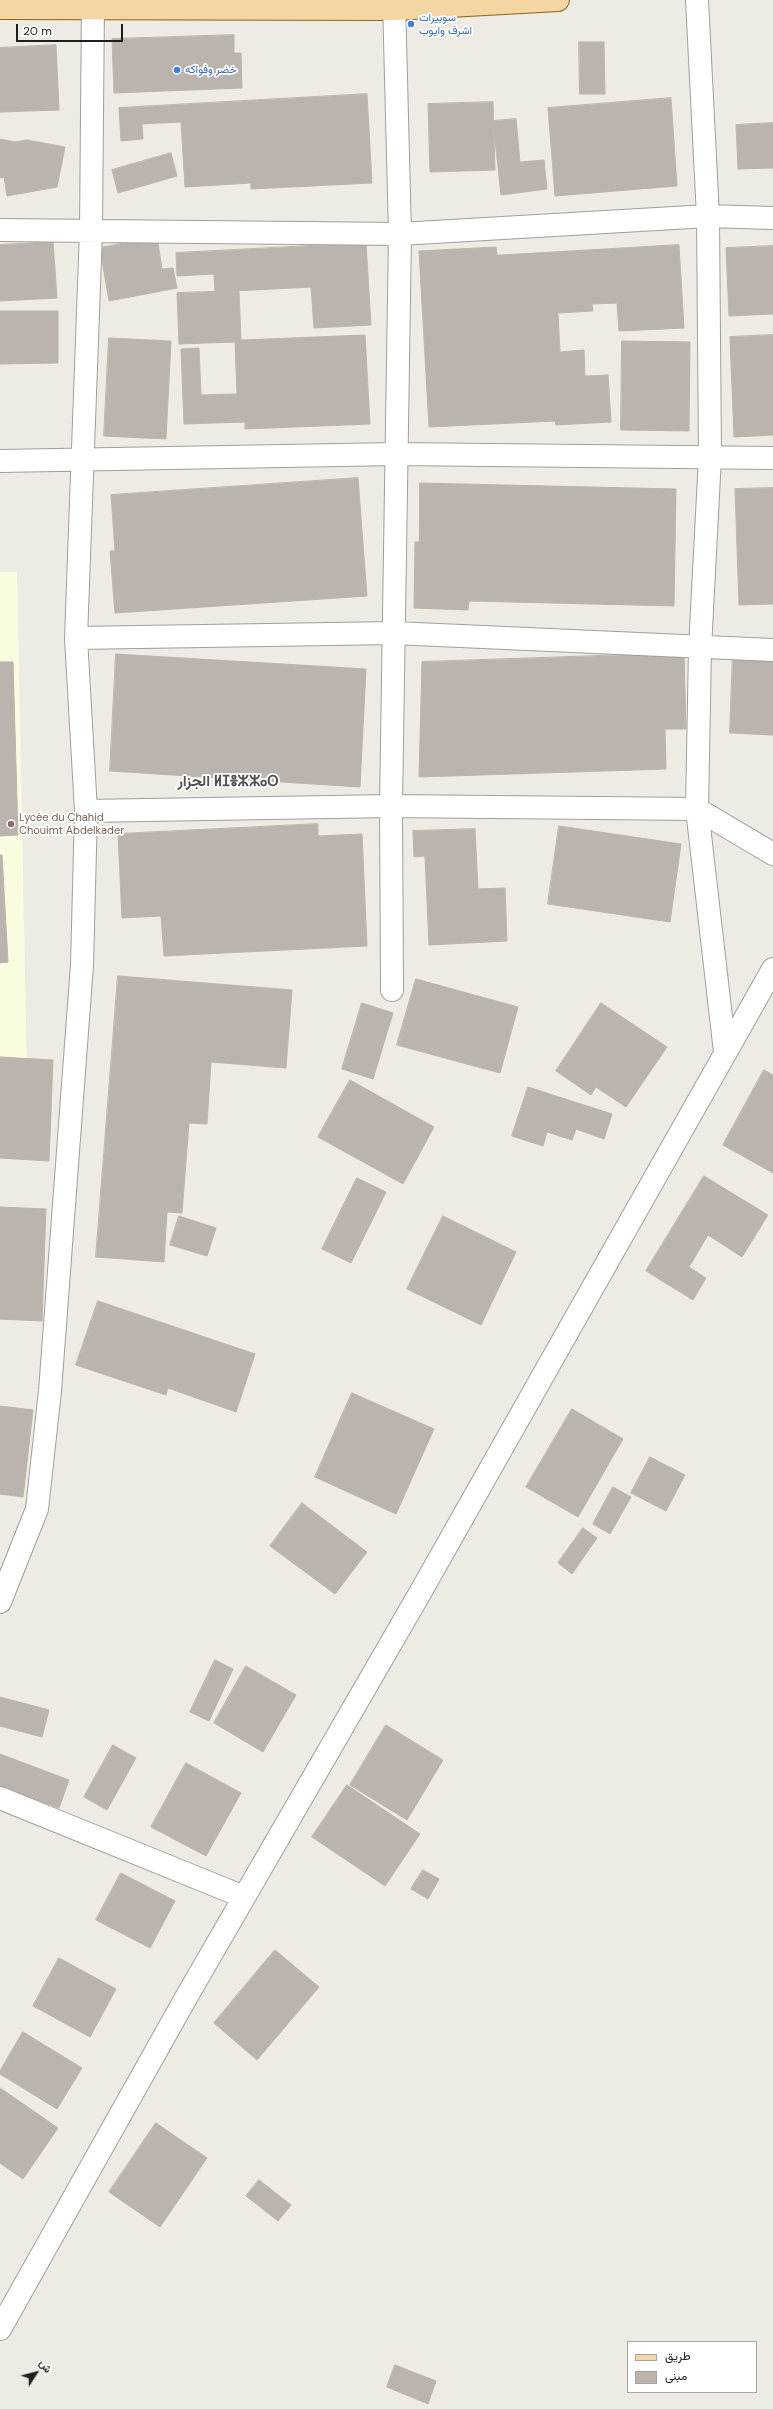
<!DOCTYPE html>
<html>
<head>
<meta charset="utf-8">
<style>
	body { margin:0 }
	#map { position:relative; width:773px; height:2409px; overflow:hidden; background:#eeebe4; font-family:"DM Sans",Vazirmatn,sans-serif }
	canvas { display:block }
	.legend { position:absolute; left:627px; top:2341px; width:130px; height:52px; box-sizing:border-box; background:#fff; border:1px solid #a5a5a5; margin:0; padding:5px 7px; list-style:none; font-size:12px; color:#1e1e1e }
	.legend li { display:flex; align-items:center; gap:8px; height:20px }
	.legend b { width:20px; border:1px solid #a5a5a5 }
	.north { position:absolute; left:16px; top:2353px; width:40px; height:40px; -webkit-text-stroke:3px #fff; paint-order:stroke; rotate:54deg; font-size:11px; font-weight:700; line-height:16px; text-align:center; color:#1e1e1e }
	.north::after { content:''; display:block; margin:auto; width:14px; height:18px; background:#1e1e1e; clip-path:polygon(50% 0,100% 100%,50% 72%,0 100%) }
	.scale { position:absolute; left:16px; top:24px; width:107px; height:18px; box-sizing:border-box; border:2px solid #1e1e1e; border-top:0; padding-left:5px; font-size:12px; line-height:14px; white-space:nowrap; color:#1e1e1e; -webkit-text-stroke:3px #fff; paint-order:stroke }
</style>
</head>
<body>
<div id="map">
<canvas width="773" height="2409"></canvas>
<ul class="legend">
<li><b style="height:5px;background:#f4d5a4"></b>طريق</li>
<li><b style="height:11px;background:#bbb4ae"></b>مبنى</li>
</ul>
<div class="north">ش</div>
<div class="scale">20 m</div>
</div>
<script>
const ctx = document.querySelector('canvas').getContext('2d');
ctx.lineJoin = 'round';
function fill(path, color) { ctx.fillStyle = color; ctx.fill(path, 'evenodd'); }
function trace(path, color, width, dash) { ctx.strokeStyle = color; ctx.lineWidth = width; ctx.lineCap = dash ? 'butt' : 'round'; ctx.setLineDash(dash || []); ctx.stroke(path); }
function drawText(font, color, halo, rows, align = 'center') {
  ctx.font = font + ' "DM Sans",Vazirmatn,"Noto Sans Tifinagh",sans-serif'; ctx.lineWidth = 3.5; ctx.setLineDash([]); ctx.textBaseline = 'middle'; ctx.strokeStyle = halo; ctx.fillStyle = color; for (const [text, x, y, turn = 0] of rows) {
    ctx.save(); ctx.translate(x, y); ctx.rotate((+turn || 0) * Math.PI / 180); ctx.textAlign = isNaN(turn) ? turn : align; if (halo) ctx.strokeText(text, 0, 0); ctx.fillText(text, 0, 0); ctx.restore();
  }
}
const education = new Path2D(`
	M 0,572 L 17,572 L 27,1075 L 0,1078 Z`);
const building = new Path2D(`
	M 234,35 L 234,53 L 241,53 L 242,88 L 114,93 L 112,39 Z
	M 579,42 L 604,42 L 605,94 L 580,94 Z
	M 56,45 L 59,110 L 0,112 L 0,48 Z
	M 367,94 L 372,183 L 251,189 L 251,183 L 185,187 L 181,122 L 142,124 L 143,139 L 121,141 L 119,108 Z
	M 671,98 L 677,186 L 555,196 L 548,108 Z
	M 493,102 L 495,170 L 430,172 L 428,104 Z
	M 516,119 L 520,162 L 544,160 L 547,189 L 501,195 L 493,121 Z
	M 773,123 L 773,168 L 738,169 L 736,125 Z
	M 0,139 L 15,142 L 27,140 L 65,147 L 57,187 L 7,196 L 4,177 L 0,178 Z
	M 171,153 L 177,176 L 118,193 L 112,170 Z
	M 157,237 L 162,269 L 173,268 L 177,288 L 109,301 L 100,248 Z
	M 53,242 L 57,298 L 0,301 L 0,245 Z
	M 366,243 L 371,325 L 314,328 L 311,287 L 215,292 L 214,274 L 177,276 L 176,253 Z
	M 679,245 L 684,328 L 619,331 L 617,303 L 592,304 L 593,311 L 558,313 L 560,352 L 584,350 L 585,376 L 608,375 L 611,422 L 556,425 L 555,421 L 429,427 L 419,251 L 496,247 L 497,255 Z
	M 773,246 L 773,314 L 729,316 L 726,248 Z
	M 239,291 L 241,340 L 365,335 L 370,424 L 245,429 L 245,422 L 184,424 L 181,349 L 199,348 L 201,395 L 237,394 L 235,342 L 179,344 L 177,293 Z
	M 0,311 L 58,311 L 58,363 L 0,364 Z
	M 773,335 L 773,435 L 734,437 L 730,337 Z
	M 109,338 L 171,341 L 166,439 L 104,436 Z
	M 622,341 L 690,342 L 689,431 L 621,430 Z
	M 358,478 L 367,596 L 115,613 L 110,551 L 115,551 L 111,495 Z
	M 420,483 L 676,489 L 674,606 L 469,601 L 468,610 L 414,608 L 415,542 L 419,542 Z
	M 773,488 L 773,604 L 739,605 L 735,489 Z
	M 733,651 L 773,653 L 773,735 L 730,733 Z
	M 684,653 L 686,729 L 665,729 L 666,769 L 419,777 L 422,662 Z
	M 116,654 L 366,669 L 360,787 L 110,771 Z
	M 0,662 L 13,662 L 18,835 L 0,836 Z
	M 318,824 L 318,836 L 362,834 L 367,946 L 164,956 L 161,916 L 122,918 L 118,834 Z
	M 559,826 L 681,844 L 670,922 L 548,904 Z
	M 475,829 L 478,889 L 505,888 L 507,941 L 429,945 L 425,856 L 414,857 L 413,831 Z
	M 0,855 L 2,855 L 8,962 L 0,963 Z
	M 118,976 L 292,990 L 286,1068 L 211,1062 L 207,1124 L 189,1123 L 182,1213 L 167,1212 L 164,1262 L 96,1257 Z
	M 416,979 L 518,1007 L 500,1073 L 397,1045 Z
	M 362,1003 L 393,1013 L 373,1079 L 342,1069 Z
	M 601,1003 L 667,1047 L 626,1107 L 596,1087 L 591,1095 L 556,1071 Z
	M 0,1057 L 53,1060 L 49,1161 L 0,1158 Z
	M 764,1070 L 773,1075 L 773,1173 L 723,1145 Z
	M 350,1080 L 434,1127 L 403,1184 L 318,1137 Z
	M 528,1087 L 612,1114 L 604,1139 L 576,1129 L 572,1140 L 547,1132 L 543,1146 L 512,1136 Z
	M 704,1176 L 768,1215 L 742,1257 L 708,1235 L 689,1267 L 706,1278 L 693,1300 L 646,1271 Z
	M 357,1178 L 386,1192 L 351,1263 L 322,1249 Z
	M 0,1207 L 46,1209 L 42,1321 L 0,1319 Z
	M 179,1216 L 216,1228 L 207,1256 L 170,1245 Z
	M 443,1216 L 516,1252 L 481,1325 L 407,1289 Z
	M 98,1301 L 255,1354 L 236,1412 L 168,1388 L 166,1395 L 76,1365 Z
	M 352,1393 L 434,1429 L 396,1514 L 315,1477 Z
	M 0,1406 L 33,1410 L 23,1497 L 0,1494 Z
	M 572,1409 L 623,1439 L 578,1517 L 526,1487 Z
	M 650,1457 L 685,1475 L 666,1511 L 631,1493 Z
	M 613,1487 L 631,1497 L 610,1534 L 593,1524 Z
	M 302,1503 L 367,1552 L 335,1594 L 270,1546 Z
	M 583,1528 L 597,1538 L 572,1574 L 558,1563 Z
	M 215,1660 L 233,1669 L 209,1721 L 190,1712 Z
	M 246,1666 L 296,1695 L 263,1752 L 214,1723 Z
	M 0,1697 L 49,1710 L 42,1737 L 0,1726 Z
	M 386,1725 L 443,1760 L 407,1820 L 350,1785 Z
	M 113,1745 L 136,1758 L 107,1810 L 84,1797 Z
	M 0,1754 L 69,1780 L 59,1808 L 0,1787 Z
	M 186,1763 L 241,1793 L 206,1856 L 151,1827 Z
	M 347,1785 L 420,1834 L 385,1886 L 312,1837 Z
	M 423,1870 L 439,1879 L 428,1899 L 411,1889 Z
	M 121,1873 L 175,1901 L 150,1948 L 96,1920 Z
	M 275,1950 L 319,1987 L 257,2060 L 214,2023 Z
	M 59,1958 L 116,1989 L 90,2037 L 33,2006 Z
	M 23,2032 L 82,2068 L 57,2109 L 0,2074 L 0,2071 Z
	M 0,2088 L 58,2128 L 23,2179 L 0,2163 Z
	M 156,2123 L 207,2158 L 160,2227 L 109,2192 Z
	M 259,2180 L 291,2205 L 278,2221 L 246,2196 Z
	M 395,2365 L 436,2381 L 428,2404 L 387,2387 Z`);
const minor = new Path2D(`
	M 697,0 L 708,216 L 710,457 L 700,648 L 697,809 L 725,1052
	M 0,230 L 400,234 L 708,216 L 773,218
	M 0,461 L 396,454 L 773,458
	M 76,638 L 394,633 L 773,650
	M 86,811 L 391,806 L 697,809 L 773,854
	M 392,990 L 391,806 L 400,234 L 394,0
	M 0,1602 L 37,1509 L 50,1391 L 82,965 L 86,811 L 76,638 L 91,231 L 93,0
	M 0,1798 L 244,1897
	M 0,2329 L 187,1996 L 420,1593 L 773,969`);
const major = new Path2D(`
	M 0,8 L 395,9 L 558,0`);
const markers = [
	[411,24,4,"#3f7fe0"],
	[177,70,4,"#3f7fe0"],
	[11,824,4,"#8d6e63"]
];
const shopNames = [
	["سوبيرات",419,18],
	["اشرف وايوب",419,31],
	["خضر وفواكه",185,70]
];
const educationNames = [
	["Lycée du Chahid",19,818],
	["Chouimt Abdelkader",19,831]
];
const districtNames = [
	["الجزار ⵍⵊⴻⵣⵣⴰⵔ",228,782]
];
fill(education, '#fafcdf');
fill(building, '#bbb4ae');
trace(building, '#beb3a8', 1);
trace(minor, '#9f9f9f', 24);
trace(major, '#8a680d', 24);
trace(minor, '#fff', 22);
trace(major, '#f4d5a4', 22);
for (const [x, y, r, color] of markers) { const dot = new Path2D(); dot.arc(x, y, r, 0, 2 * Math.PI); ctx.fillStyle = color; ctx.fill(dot); trace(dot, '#fff', 1.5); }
drawText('11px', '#366cbe', '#fff', shopNames, 'left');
drawText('11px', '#785e54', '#fff', educationNames, 'left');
drawText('bold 15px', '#515151', '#fff', districtNames);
</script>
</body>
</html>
